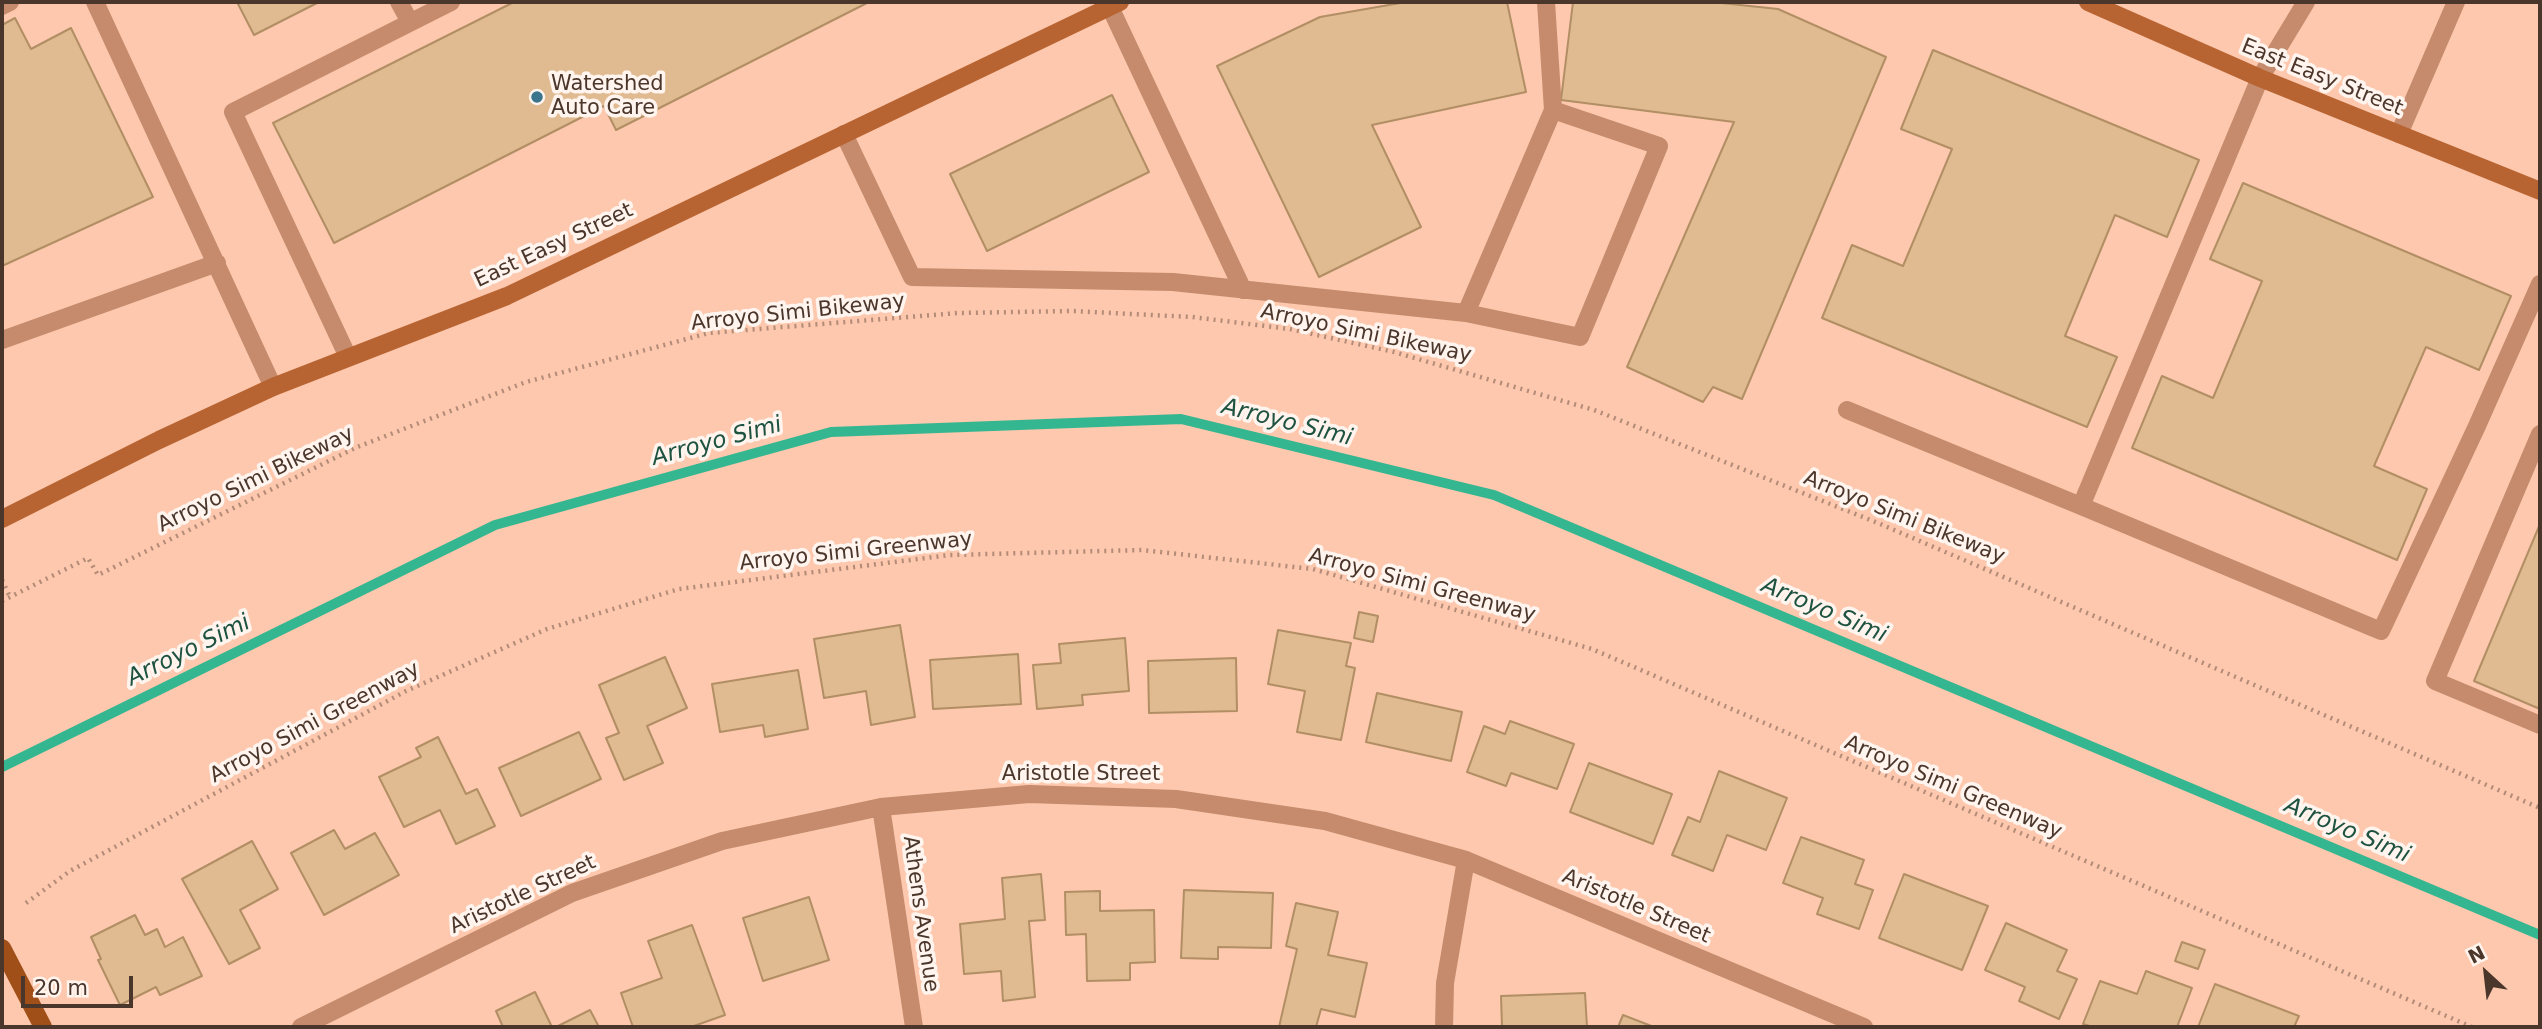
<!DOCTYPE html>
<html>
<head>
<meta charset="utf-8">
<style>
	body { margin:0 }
	#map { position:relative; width:2542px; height:1029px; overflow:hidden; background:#fdc8ad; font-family:"DejaVu Sans",sans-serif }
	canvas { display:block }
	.frame { position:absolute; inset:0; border:4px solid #4b362b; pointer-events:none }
	.north { position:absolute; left:2451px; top:938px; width:70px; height:70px; -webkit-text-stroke:5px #fff4ee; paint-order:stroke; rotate:333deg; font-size:19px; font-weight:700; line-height:28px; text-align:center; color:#4b362b }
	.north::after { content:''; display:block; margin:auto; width:24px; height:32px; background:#4b362b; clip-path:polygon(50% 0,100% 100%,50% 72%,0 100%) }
	.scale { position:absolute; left:21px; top:976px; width:112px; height:32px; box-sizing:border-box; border:4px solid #4b362b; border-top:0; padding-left:9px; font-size:21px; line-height:24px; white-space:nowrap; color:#4b362b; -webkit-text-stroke:5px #fff4ee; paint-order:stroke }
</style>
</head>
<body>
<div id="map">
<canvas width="2542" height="1029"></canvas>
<div class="frame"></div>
<div class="north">N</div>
<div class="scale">20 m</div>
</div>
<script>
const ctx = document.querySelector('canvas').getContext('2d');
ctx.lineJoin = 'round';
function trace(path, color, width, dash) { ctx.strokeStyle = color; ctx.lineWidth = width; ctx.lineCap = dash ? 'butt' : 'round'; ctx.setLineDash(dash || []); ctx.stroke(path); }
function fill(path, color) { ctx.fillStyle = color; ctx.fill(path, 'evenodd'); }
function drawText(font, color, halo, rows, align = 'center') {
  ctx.font = font + ' "DejaVu Sans",sans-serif'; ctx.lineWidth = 7; ctx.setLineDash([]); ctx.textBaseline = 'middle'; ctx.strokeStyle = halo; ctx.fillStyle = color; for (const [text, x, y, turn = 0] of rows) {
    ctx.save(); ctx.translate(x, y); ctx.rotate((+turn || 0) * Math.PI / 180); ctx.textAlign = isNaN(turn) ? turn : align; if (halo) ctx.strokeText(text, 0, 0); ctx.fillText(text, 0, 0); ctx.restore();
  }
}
const stream = new Path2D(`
	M 2,767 L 495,525 L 831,432 L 1181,419 L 1494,495 L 2540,935`);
const building = new Path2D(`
	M 237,2 L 319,2 L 254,35 Z
	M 514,2 L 869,2 L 616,130 L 604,106 L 334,243 L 273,123 Z
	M 1406,2 L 1507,2 L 1526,92 L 1372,125 L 1421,227 L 1319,277 L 1217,66 L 1320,17 Z
	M 1573,2 L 1712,2 L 1778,9 L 1886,57 L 1742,399 L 1713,387 L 1703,402 L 1627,367 L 1734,122 L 1561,100 Z
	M 15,18 L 31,49 L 71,28 L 153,197 L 2,266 L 2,25 Z
	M 1933,50 L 2199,160 L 2167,237 L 2115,215 L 2065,336 L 2117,357 L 2087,427 L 1822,318 L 1852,245 L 1903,266 L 1952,149 L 1901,129 Z
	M 1112,95 L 1149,172 L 987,251 L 950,174 Z
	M 2243,183 L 2511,296 L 2479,370 L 2426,347 L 2374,466 L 2427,489 L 2397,560 L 2132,448 L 2162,376 L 2213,398 L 2262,281 L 2210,259 Z
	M 2540,524 L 2540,709 L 2474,681 Z
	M 1359,612 L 1378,616 L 1373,642 L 1354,638 Z
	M 900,625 L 915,717 L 871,725 L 866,691 L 824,698 L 814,639 Z
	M 1278,630 L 1351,643 L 1346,666 L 1355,668 L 1341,740 L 1297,732 L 1305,691 L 1268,684 Z
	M 1125,638 L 1129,691 L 1082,695 L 1083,705 L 1037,709 L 1033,665 L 1061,663 L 1059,644 Z
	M 1018,654 L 1021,704 L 933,709 L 930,660 Z
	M 665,657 L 687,708 L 647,726 L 663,763 L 624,780 L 606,738 L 619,733 L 599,685 Z
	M 1236,658 L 1237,711 L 1149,713 L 1148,661 Z
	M 798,670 L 808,729 L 765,737 L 763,725 L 720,732 L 712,684 Z
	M 1377,693 L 1462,712 L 1451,761 L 1366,742 Z
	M 1510,721 L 1574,744 L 1557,789 L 1511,773 L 1506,786 L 1467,772 L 1484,726 L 1505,734 Z
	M 579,732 L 601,779 L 521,816 L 499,768 Z
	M 438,737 L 466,794 L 477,789 L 495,826 L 456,844 L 440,810 L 404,827 L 379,777 L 421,757 L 416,748 Z
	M 1589,763 L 1672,794 L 1653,844 L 1570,812 Z
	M 1719,771 L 1787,798 L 1766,850 L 1727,835 L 1713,871 L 1672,855 L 1688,817 L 1700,822 Z
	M 334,830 L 345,849 L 375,833 L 399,875 L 324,915 L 291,853 Z
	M 1801,837 L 1864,860 L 1855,884 L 1873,890 L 1859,929 L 1817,914 L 1823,898 L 1783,883 Z
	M 252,841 L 278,889 L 240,910 L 260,948 L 229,964 L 182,879 Z
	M 1041,874 L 1045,920 L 1029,921 L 1035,997 L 1003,1001 L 1001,971 L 964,974 L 960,924 L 1005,919 L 1002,878 Z
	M 1904,874 L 1988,906 L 1962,970 L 1879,938 Z
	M 1184,890 L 1273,893 L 1271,948 L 1218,947 L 1218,959 L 1181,958 Z
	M 1100,891 L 1100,911 L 1154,910 L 1155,962 L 1130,963 L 1130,980 L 1087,981 L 1086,934 L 1066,935 L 1065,892 Z
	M 809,897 L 829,960 L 763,981 L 743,918 Z
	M 1296,903 L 1338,912 L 1328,955 L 1367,963 L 1355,1017 L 1321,1009 L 1316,1027 L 1279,1027 L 1297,949 L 1286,946 Z
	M 135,915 L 145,935 L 157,929 L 165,947 L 183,937 L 202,976 L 160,995 L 156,987 L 120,1005 L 98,960 L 101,959 L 91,937 Z
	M 2006,923 L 2067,950 L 2057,971 L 2077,979 L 2059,1019 L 2019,1001 L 2025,987 L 1985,970 Z
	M 692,925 L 725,1015 L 691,1027 L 633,1027 L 621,993 L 662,978 L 648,941 Z
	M 2182,942 L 2205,950 L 2198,969 L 2175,961 Z
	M 2146,971 L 2192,988 L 2177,1027 L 2093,1027 L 2083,1024 L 2100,981 L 2137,994 Z
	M 2215,984 L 2299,1016 L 2294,1027 L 2198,1027 Z
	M 535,992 L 552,1027 L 503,1027 L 496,1011 Z
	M 1585,993 L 1587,1027 L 1502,1027 L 1501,996 Z
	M 590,1010 L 599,1027 L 556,1027 Z
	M 1623,1015 L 1654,1027 L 1618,1027 Z`);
const path = new Path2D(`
	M 2,580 L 10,597
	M 2,601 L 88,558 L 98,575 L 357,447 L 526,382 L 709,333 L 958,313 L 1072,311 L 1192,317 L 1290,329 L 1394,352 L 1594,410 L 1878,523 L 2540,808
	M 26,903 L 70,871 L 406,691 L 547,629 L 679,589 L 950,555 L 1142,550 L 1313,569 L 1592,649 L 2472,1027`);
const lane = new Path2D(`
	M 95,2 L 273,387
	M 399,2 L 410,22
	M 2306,2 L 2260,78 L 2081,506 L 2381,631 L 2477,426 L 2540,284
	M 2,6 L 10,2
	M 1110,7 L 1243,290
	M 844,134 L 912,277 L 1173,282 L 1466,313 L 1553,110 L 1546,2
	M 2399,134 L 2456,2
	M 1466,313 L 1580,337 L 1659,146 L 1553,110
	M 2,340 L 217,263
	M 348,357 L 233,112 L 451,2
	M 1847,410 L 2081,506
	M 2540,434 L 2435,681 L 2540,725`);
const street = new Path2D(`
	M 881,807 L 914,1027
	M 301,1027 L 572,893 L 722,841 L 881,807 L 1029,794 L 1176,799 L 1325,821 L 1466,860 L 1864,1027
	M 1444,1027 L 1445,983 L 1466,860`);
const secondary = new Path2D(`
	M 2088,2 L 2260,78 L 2540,191
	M 2,519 L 159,440 L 273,387 L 507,296 L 1120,2`);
const primary = new Path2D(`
	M 2,948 L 43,1027`);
const markers = [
	[537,97,7,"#3a748d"]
];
const streetNames = [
	["East Easy Street",2322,78,22],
	["East Easy Street",554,246,-25],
	["Arroyo Simi Bikeway",798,313,-6],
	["Arroyo Simi Bikeway",1366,334,12],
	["Arroyo Simi Bikeway",256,480,-26],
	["Arroyo Simi Bikeway",1904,518,22],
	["Arroyo Simi Greenway",856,552,-6],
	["Arroyo Simi Greenway",1422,586,15],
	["Arroyo Simi Greenway",315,723,-28],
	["Aristotle Street",1081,775],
	["Arroyo Simi Greenway",1953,788,23],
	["Aristotle Street",523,895,-25],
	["Aristotle Street",1636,907,23],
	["Athens Avenue",920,914,82]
];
const poiNames = [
	["Watershed",551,85],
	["Auto Care",551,109]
];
const waterNames = [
	["Arroyo Simi",1287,423,14],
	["Arroyo Simi",717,442,-15],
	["Arroyo Simi",1824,611,23],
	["Arroyo Simi",189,651,-26],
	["Arroyo Simi",2347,831,23]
];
trace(stream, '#34b791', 10);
fill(building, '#e0ba90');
trace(building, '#b28e65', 2);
trace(path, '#b38b77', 4.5, [2, 5]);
trace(lane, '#c58b6c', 18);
trace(street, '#c58b6c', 18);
trace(secondary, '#b86432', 18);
trace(primary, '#a14f19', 18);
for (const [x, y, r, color] of markers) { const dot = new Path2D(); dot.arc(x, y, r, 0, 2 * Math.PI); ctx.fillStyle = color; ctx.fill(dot); trace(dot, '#fff4ee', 2.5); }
drawText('21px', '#4b362b', '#fff4ee', streetNames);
drawText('21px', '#4b362b', '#fff4ee', poiNames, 'left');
drawText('italic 23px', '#1e5241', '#fff4ee', waterNames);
</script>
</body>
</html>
